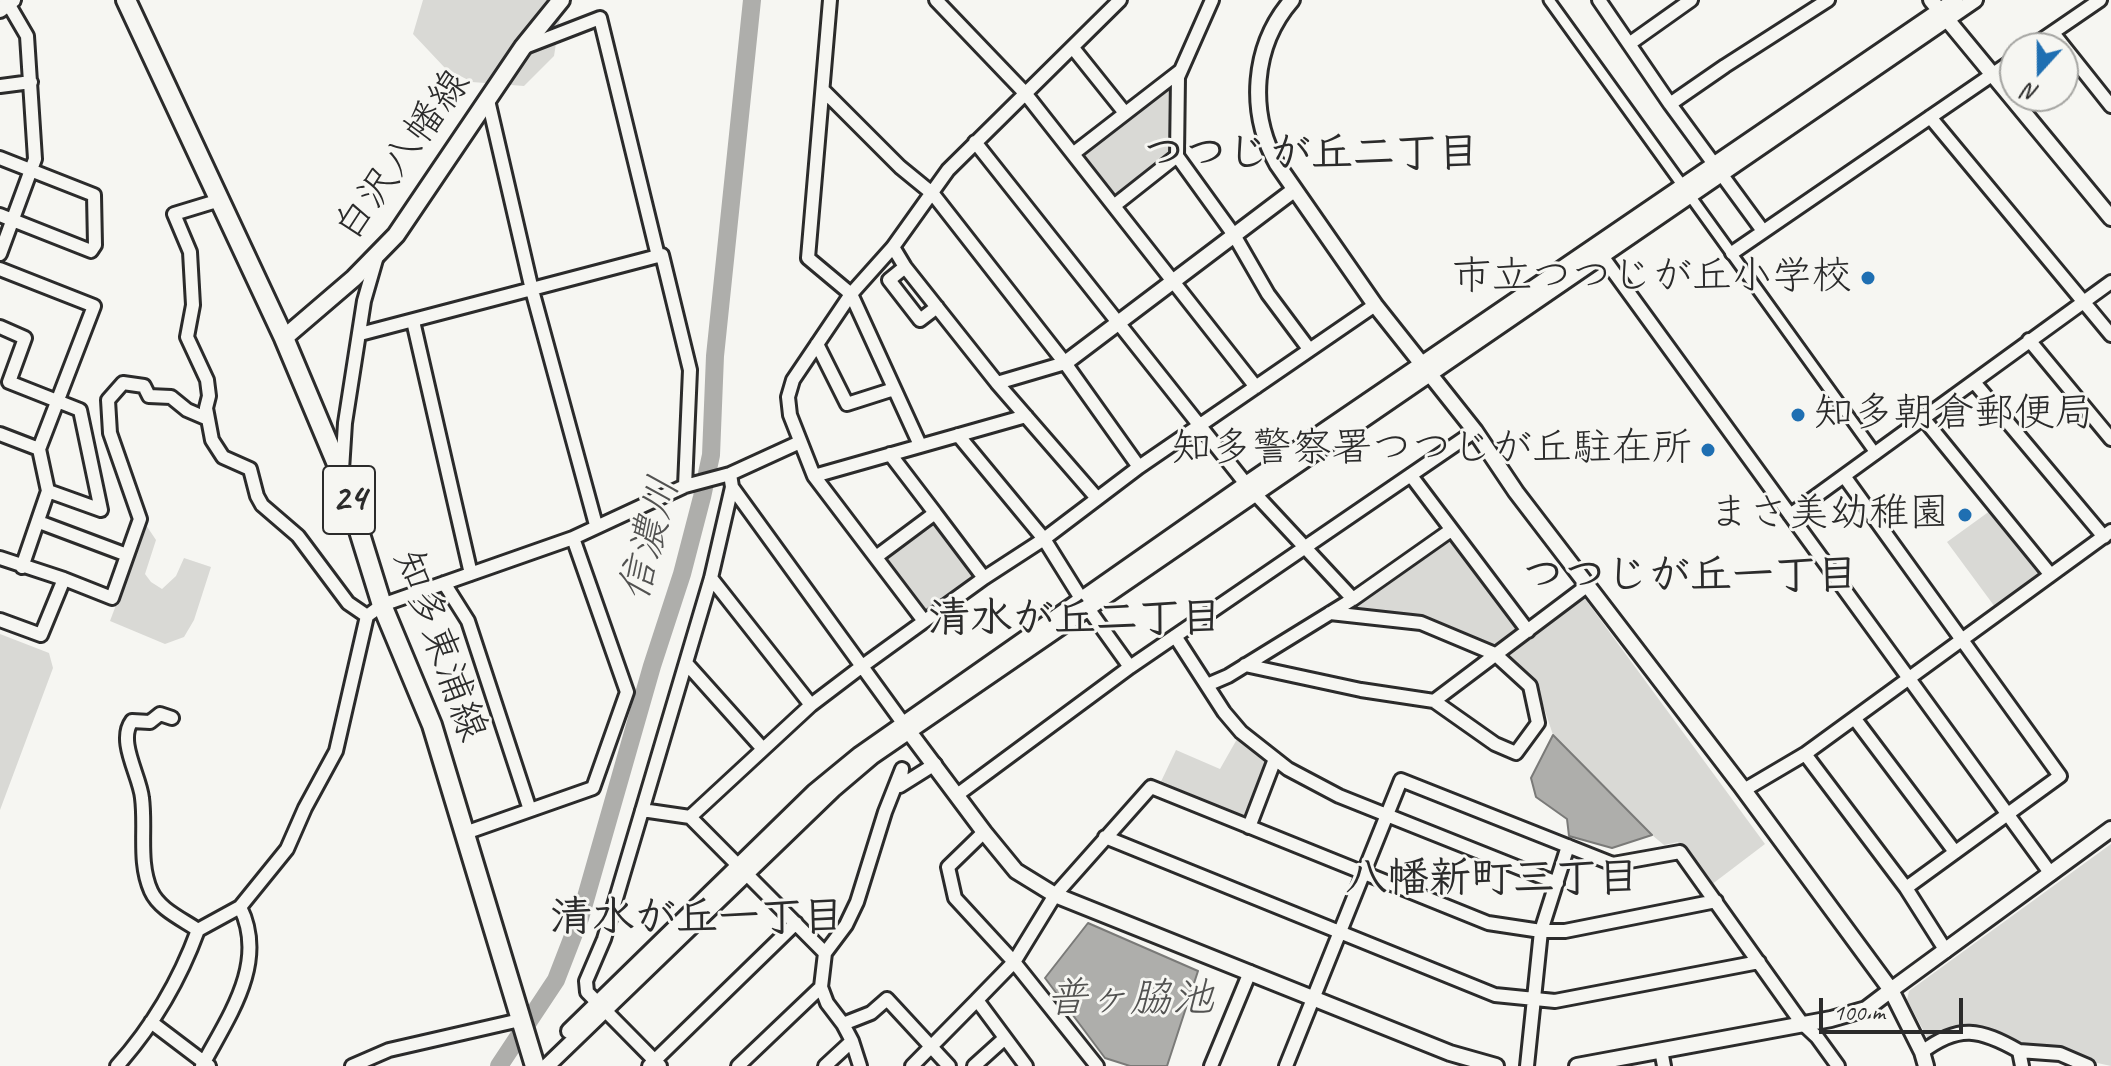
<!DOCTYPE html>
<html>
<head>
<meta charset="utf-8">
<style>
	body { margin:0 }
	#map { position:relative; width:2111px; height:1066px; overflow:hidden; background:#f6f6f2; font-family:Caveat,sans-serif }
	canvas { display:block }
	.north { position:absolute; left:1999px; top:32px; width:80px; height:80px; box-sizing:border-box; background:#f6f6f2; border:2px solid #a5a5a2; border-radius:50%; rotate:201deg; font-size:22px; font-weight:700; line-height:32px; text-align:center; color:#2b2b2b }
	.north::after { content:''; display:block; margin:auto; width:28px; height:36px; background:#1f6fb2; clip-path:polygon(50% 0,100% 100%,50% 72%,0 100%) }
	.scale { position:absolute; left:1819px; top:998px; width:144px; height:36px; box-sizing:border-box; border:4px solid #2b2b2b; border-top:0; padding-left:10px; font-size:24px; line-height:28px; white-space:nowrap; color:#2b2b2b; -webkit-text-stroke:6px #f6f6f2; paint-order:stroke }
</style>
</head>
<body>
<div id="map">
<canvas width="2111" height="1066"></canvas>
<div class="north">N</div>
<div class="scale">100 m</div>
</div>
<script>
const ctx = document.querySelector('canvas').getContext('2d');
ctx.lineJoin = 'round';
function fill(path, color) { ctx.fillStyle = color; ctx.fill(path, 'evenodd'); }
function trace(path, color, width, dash) { ctx.strokeStyle = color; ctx.lineWidth = width; ctx.lineCap = dash ? 'butt' : 'round'; ctx.setLineDash(dash || []); ctx.stroke(path); }
function drawText(font, color, halo, rows, align = 'center') {
  ctx.font = font + ' Caveat,"Klee One",sans-serif'; ctx.lineWidth = 6; ctx.setLineDash([]); ctx.textBaseline = 'middle'; ctx.strokeStyle = halo; ctx.fillStyle = color; for (const [text, x, y, turn = 0] of rows) {
    ctx.save(); ctx.translate(x, y); ctx.rotate((+turn || 0) * Math.PI / 180); ctx.textAlign = isNaN(turn) ? turn : align; if (halo) ctx.strokeText(text, 0, 0); ctx.fillText(text, 0, 0); ctx.restore();
  }
}
const green = new Path2D(`
	M 423,0 L 563,0 L 554,56 L 524,86 L 472,82 L 445,68 L 413,34 Z
	M 1170,83 L 1173,85 L 1173,150 L 1170,158 L 1114,198 L 1082,157 L 1083,153 Z
	M 1994,508 L 2043,572 L 1995,607 L 1947,542 Z
	M 935,513 L 984,578 L 924,621 L 876,557 Z
	M 146,525 L 156,540 L 145,574 L 151,582 L 162,589 L 176,576 L 184,558 L 211,567 L 194,620 L 184,637 L 165,644 L 110,621 Z
	M 1448,539 L 1452,540 L 1519,631 L 1498,649 L 1347,610 Z
	M 1583,596 L 1765,844 L 1711,885 L 1678,842 L 1664,845 L 1652,835 L 1553,735 L 1536,684 L 1508,656 L 1507,653 Z
	M 0,634 L 49,653 L 53,668 L 0,810 Z
	M 1241,732 L 1275,759 L 1249,827 L 1157,790 L 1176,750 L 1220,769 Z
	M 2111,844 L 2111,1066 L 2021,1046 L 2003,1035 L 1983,1029 L 1966,1027 L 1949,1029 L 1928,1039 L 1907,1000 L 1909,991 Z`);
const water = new Path2D(`
	M 1553,735 L 1652,835 L 1612,848 L 1569,836 L 1567,819 L 1536,797 L 1531,778 Z
	M 1088,923 L 1198,971 L 1167,1066 L 1130,1066 L 1105,1058 L 1045,978 Z`);
const river = new Path2D(`
	M 499,1066 L 556,980 L 580,918 L 652,666 L 682,574 L 702,497 L 711,455 L 715,356 L 752,0`);
const pedestrian = new Path2D(`
	M 1549,0 L 1876,454`);
const minor = new Path2D(`
	M 830,0 L 808,258 L 851,294 L 920,445
	M 936,0 L 1025,93 L 1256,387
	M 1212,0 L 1178,77 L 1177,156 L 1234,235 L 1268,294 L 1309,349
	M 1599,0 L 1670,104 L 1763,231
	M 2053,33 L 2111,106
	M 1629,44 L 1691,0
	M 525,47 L 600,18 L 658,256 L 662,255 L 690,370 L 685,486
	M 1073,48 L 1125,113
	M 2030,48 L 2100,0
	M 0,86 L 31,82
	M 823,90 L 900,167 L 933,194 L 1065,363 L 1139,467
	M 488,100 L 532,290 L 596,525
	M 1670,104 L 1725,66 L 1828,0
	M 1930,117 L 2111,335
	M 975,142 L 1246,484 L 1353,599
	M 1074,153 L 1180,71
	M 0,158 L 94,195 L 95,245 L 91,251 L 0,215
	M 220,200 L 174,214 L 190,252 L 193,305 L 187,337 L 207,380 L 209,396 L 206,408 L 212,440 L 223,457 L 250,469 L 257,496 L 262,505 L 298,536 L 348,603 L 367,616
	M 1115,205 L 1177,156
	M 893,247 L 905,267 L 997,383 L 1096,497
	M 1597,249 L 2051,874
	M 1732,253 L 2015,59
	M 0,254 L 35,159 L 27,36 L 6,0
	M 905,267 L 889,280 L 920,320 L 937,307
	M 0,269 L 94,306 L 39,449 L 48,491 L 22,567
	M 413,321 L 471,574
	M 0,327 L 25,338 L 9,382 L 80,410 L 101,510 L 48,491
	M 360,334 L 658,256
	M 2029,340 L 2111,439
	M 817,344 L 847,404 L 894,389
	M 1974,382 L 2104,537
	M 997,383 L 1065,363
	M 1923,418 L 2050,574
	M 0,434 L 39,449
	M 958,435 L 1044,539 L 1082,600 L 1130,667
	M 890,454 L 935,513
	M 342,470 L 345,423 L 364,301 L 377,256
	M 814,476 L 1026,416
	M 1844,476 L 2060,776 L 1906,888
	M 1412,477 L 1528,631
	M 732,487 L 903,723
	M 1790,515 L 2111,282
	M 39,522 L 127,555
	M 876,557 L 935,513 L 984,578
	M 0,558 L 64,579 L 41,635 L 0,620
	M 711,578 L 811,705
	M 64,579 L 112,598 L 140,519 L 110,433 L 108,400 L 123,383 L 144,386 L 149,396 L 171,397 L 187,410 L 208,419
	M 444,583 L 468,621 L 530,810
	M 924,621 L 814,476 L 790,415 L 788,397 L 793,380 L 851,294 L 893,247 L 948,170 L 1120,0
	M 1175,636 L 1224,712 L 1241,732 L 1288,769 L 1339,796 L 1557,883
	M 686,663 L 763,749
	M 1245,665 L 1361,690 L 1434,701 L 1495,744 L 1516,753 L 1538,723 L 1530,686 L 1495,654 L 1421,623 L 1330,613
	M 1207,685 L 1228,676 L 1353,599 L 1451,530
	M 1434,701 L 1588,585
	M 172,718 L 160,714 L 150,722 L 132,721 C 117,741 140,776 142,798 C 146,829 138,862 151,891 C 159,909 182,919 198,930
	M 1855,719 L 1955,852
	M 1805,754 L 1906,888 L 1946,951
	M 1744,790 L 1805,754 L 2111,531
	M 957,795 L 1130,667 L 1475,431
	M 642,810 L 690,817 L 825,953
	M 690,817 L 811,705 L 861,667 L 984,578 L 1044,539 L 1139,467 L 1375,305
	M 1249,827 L 1275,759
	M 984,832 L 948,867 L 955,898 L 1014,962 L 1097,1066
	M 465,833 L 593,788 L 627,692 L 573,538
	M 1105,837 L 1495,995 L 1555,1001 L 1759,962
	M 151,1022 L 209,1066
	M 843,1024 L 871,1013 L 887,999 L 949,1066
	M 1661,1050 L 1664,1066
	M 2019,1051 L 2060,1054 L 2088,1066
	M 1922,1052 C 1959,1024 1980,1029 2019,1051 L 2022,1066
	M 117,1066 C 153,1026 180,979 198,930 L 240,907 L 287,849 L 305,808 L 336,751 L 367,616 L 382,605 L 573,538 L 685,486 L 730,474 L 800,442
	M 202,1066 C 228,1017 268,963 240,907
	M 352,1066 L 389,1050 L 520,1020
	M 649,1066 L 796,923
	M 660,1066 L 587,992 L 586,981 L 604,939 L 711,578 L 732,487 L 730,474
	M 738,1066 L 821,987
	M 825,1066 L 852,1041
	M 860,1066 L 852,1041 L 843,1024 L 827,1003 L 821,987 L 825,953 L 846,925 L 857,902 L 885,812 L 902,769 L 900,786 L 935,764
	M 912,1066 L 979,998
	M 974,1066 L 1005,1038
	M 1026,1066 L 977,1000 L 1014,962 L 1055,895 L 1151,787 L 1488,923 L 1541,931 L 1565,931 L 1716,901
	M 1211,1066 L 1250,972
	M 1286,1066 L 1401,780 L 1613,864 L 1680,852 L 1801,1022 L 1817,1037 L 1838,1066
	M 1527,1066 L 1541,931 L 1568,846`);
const tertiary = new Path2D(`
	M 1292,0 C 1252,46 1248,112 1277,164 L 1375,305 L 1475,431 L 1516,492 L 1741,786 L 1891,990 L 1866,1009 L 1831,1019 L 1577,1066
	M 1931,0 L 2111,218
	M 0,10 L 13,0
	M 1065,363 L 1294,190
	M 904,725 L 984,832 L 1016,871 L 1055,895 L 1450,1053 L 1496,1066
	M 569,1031 L 814,792 L 859,755 L 1246,484 L 1955,0
	M 547,1066 L 833,790 L 873,756 L 1975,0
	M 1926,1066 L 1922,1052 L 1891,990 L 2111,829`);
const secondary = new Path2D(`
	M 284,338 L 354,278 L 396,235 L 523,47 L 561,0`);
const primary = new Path2D(`
	M 126,0 L 284,338 L 342,476 L 382,605 L 432,725 L 535,1066`);
const markers = [
	[1868,278,8,"#1f6fb2"],
	[1798,415,8,"#1f6fb2"],
	[1708,450,8,"#1f6fb2"],
	[1965,515,8,"#1f6fb2"]
];
const shields = [
	[349,500,52]
];
const shieldNames = [
	["24",349,500]
];
const streetNames = [
	["白沢八幡線",403,156,-54],
	["知多東浦線",439,646,70]
];
const poiNames = [
	["市立つつじが丘小学校",1852,278],
	["知多朝倉郵便局",1814,415,"left"],
	["知多警察署つつじが丘駐在所",1692,450],
	["まさ美幼稚園",1949,515]
];
const neighbourhoodNames = [
	["つつじが丘二丁目",1311,155],
	["つつじが丘一丁目",1690,577],
	["清水が丘二丁目",1075,620],
	["八幡新町三丁目",1492,880],
	["清水が丘一丁目",697,919]
];
const waterNames = [
	["信濃川",651,539,-75],
	["普ヶ脇池",1130,1000]
];
fill(green, '#d9d9d5');
fill(water, '#aeaeab');
trace(water, '#7a7a78', 2);
trace(river, '#aeaeab', 18);
trace(pedestrian, '#2b2b2b', 15);
trace(minor, '#2b2b2b', 18);
trace(tertiary, '#2b2b2b', 20);
trace(secondary, '#2b2b2b', 22);
trace(primary, '#2b2b2b', 24);
trace(pedestrian, '#f6f6f2', 9);
trace(minor, '#f6f6f2', 12);
trace(tertiary, '#f6f6f2', 14);
trace(secondary, '#f6f6f2', 16);
trace(primary, '#f6f6f2', 18);
for (const [x, y, r, color] of markers) { const dot = new Path2D(); dot.arc(x, y, r, 0, 2 * Math.PI); ctx.fillStyle = color; ctx.fill(dot); trace(dot, '#f6f6f2', 3); }
for (const [x, y, w] of shields) { const box = new Path2D(); box.roundRect(x - w / 2, y - 34, w, 68, 6); ctx.fillStyle = '#f6f6f2'; ctx.fill(box); trace(box, '#2b2b2b', 2); }
drawText('bold 38px', '#2b2b2b', null, shieldNames);
drawText('40px', '#2b2b2b', '#f6f6f2', streetNames);
drawText('40px', '#2b2b2b', '#f6f6f2', poiNames, 'right');
drawText('bold 42px', '#2b2b2b', '#f6f6f2', neighbourhoodNames);
drawText('italic 42px', '#525251', '#f6f6f2', waterNames);
</script>
</body>
</html>
